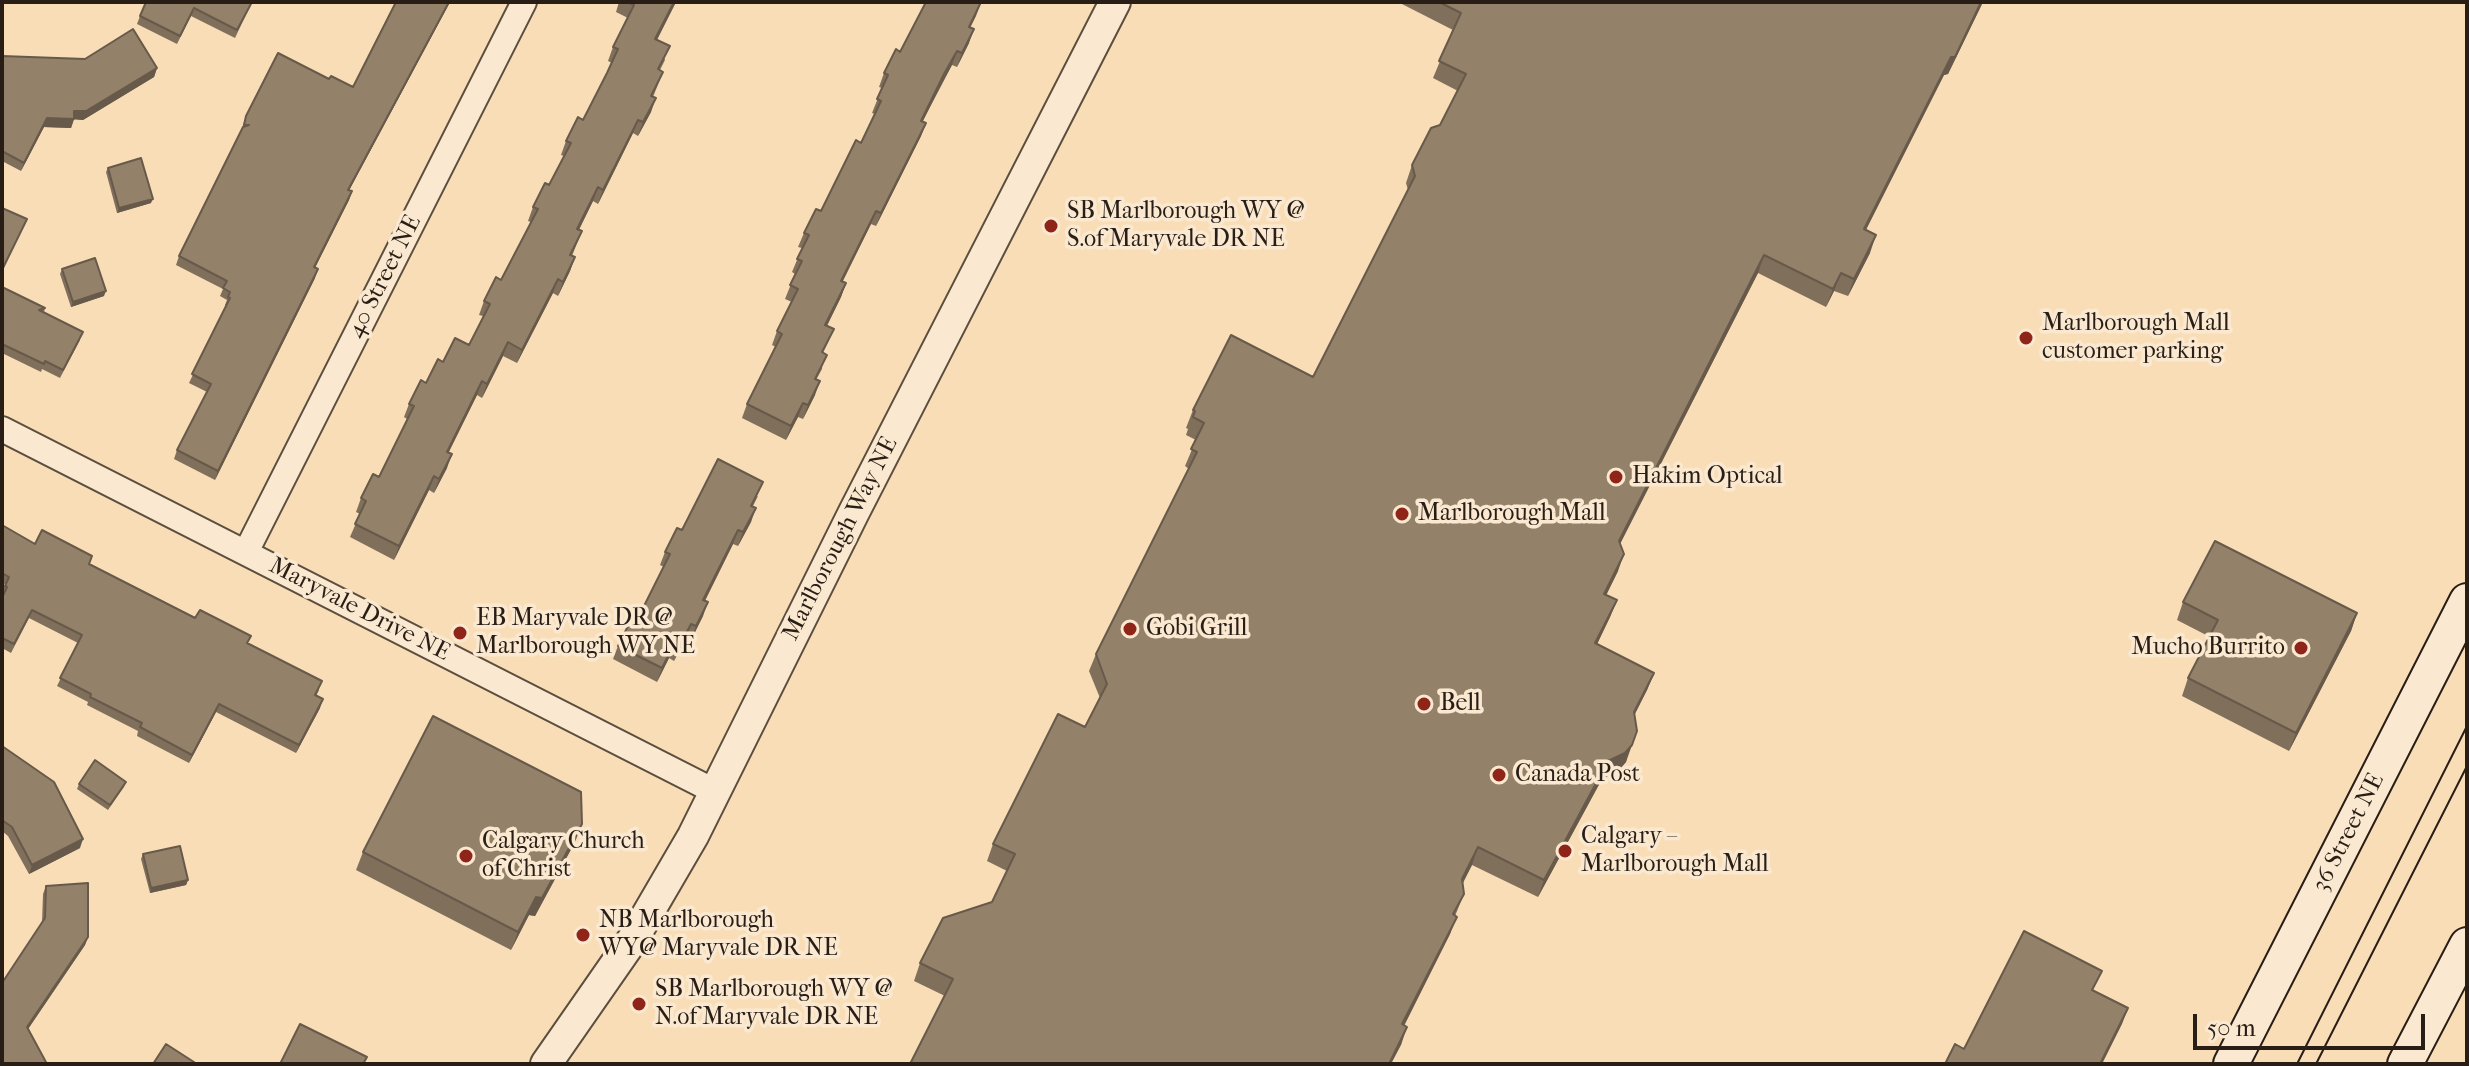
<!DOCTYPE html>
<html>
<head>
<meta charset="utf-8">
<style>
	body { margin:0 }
	#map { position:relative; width:2469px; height:1066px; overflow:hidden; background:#f8ddb7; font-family:"IM FELL French Canon",serif }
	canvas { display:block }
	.frame { position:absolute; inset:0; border:4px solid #281e16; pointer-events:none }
	.scale { position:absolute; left:2193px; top:1014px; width:232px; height:36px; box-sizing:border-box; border:4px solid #281e16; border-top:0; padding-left:10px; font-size:24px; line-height:28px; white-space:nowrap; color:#281e16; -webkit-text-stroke:6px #fae9d0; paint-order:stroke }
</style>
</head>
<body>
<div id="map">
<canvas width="2469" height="1066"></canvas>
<div class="frame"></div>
<div class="scale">50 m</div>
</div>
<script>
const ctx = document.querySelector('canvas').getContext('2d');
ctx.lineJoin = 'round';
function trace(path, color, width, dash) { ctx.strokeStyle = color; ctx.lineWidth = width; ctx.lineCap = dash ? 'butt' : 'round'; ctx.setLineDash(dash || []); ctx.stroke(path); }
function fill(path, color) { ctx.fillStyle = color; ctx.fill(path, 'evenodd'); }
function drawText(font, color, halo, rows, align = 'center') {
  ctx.font = font + ' "IM FELL French Canon",serif'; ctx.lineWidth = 7; ctx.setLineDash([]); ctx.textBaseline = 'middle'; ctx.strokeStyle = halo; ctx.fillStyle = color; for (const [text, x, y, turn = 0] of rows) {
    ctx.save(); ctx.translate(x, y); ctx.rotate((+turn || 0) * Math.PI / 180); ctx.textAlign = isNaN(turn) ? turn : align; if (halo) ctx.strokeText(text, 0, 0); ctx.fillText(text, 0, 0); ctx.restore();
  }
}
const minor = new Path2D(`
	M 2,429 L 714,791
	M 246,552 L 524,2`);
const tertiary = new Path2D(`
	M 546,1064 L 633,939 L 693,836 L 854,512 L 1115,2`);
const secondary = new Path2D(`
	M 2231,1064 L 2467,601
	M 2405,1064 L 2467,945`);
const tram = new Path2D(`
	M 2297,1064 L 2467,726
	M 2316,1064 L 2467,766`);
const wall = new Path2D(`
	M 252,2 L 235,38 L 191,16 L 177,44 L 137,24 L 140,16 Z
	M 396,2 L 450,2 L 349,190 L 352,191 L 349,200 L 315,267 L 315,278 L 215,480 L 174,459 L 177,450 L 207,392 L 189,383 L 226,306 L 225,305 L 227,300 L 220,296 L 223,289 L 176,265 L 179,256 L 242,128 L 246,116 L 329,79 L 353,87 Z
	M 619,2 L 676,2 L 657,40 L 665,60 L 660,70 L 663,72 L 653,97 L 651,112 L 638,136 L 633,133 L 598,204 L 593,201 L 579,230 L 582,231 L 572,256 L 575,257 L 570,271 L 558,296 L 553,293 L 517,363 L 503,356 L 482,398 L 477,395 L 448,453 L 447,468 L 434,493 L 429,490 L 394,560 L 350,537 L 360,514 L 356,512 L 361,498 L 379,477 L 407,419 L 404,417 L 409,404 L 443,362 L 469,345 L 483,316 L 479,315 L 484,301 L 501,280 L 531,222 L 528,221 L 533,207 L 549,185 L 564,156 L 561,155 L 566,141 L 583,120 L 612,63 L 608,61 L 613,47 L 628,18 L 616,12 Z
	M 981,2 L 970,27 L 969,43 L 957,67 L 952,65 L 939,88 L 923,121 L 926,123 L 921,136 L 876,226 L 871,224 L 843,281 L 846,283 L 841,297 L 827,326 L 834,329 L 823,353 L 822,369 L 816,380 L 815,395 L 803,419 L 798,417 L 786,440 L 742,418 L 747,404 L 776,347 L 772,345 L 777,331 L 792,302 L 785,299 L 795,274 L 792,272 L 802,248 L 798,247 L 804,233 L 821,211 L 861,143 L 875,114 L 872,113 L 882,88 L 879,87 L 884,73 L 900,52 Z
	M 1398,2 L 1983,2 L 1948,74 L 1944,75 L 1866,230 L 1870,253 L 1848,296 L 1834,291 L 1826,307 L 1758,273 L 1620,543 L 1618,571 L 1606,595 L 1617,600 L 1610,617 L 1597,644 L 1654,673 L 1647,690 L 1634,716 L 1626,762 L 1619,770 L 1602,779 L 1538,897 L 1472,865 L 1462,883 L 1464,894 L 1455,916 L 1450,934 L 1404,1025 L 1401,1045 L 945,996 L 914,981 L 920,963 L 992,902 L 1007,871 L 987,861 L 993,844 L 1085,727 L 1100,698 L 1089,671 L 1096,654 L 1189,469 L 1185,466 L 1196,440 L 1186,435 L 1188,429 L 1186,428 L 1193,410 L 1313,377 L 1408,190 L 1406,183 L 1412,165 L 1440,125 L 1458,91 L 1433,78 L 1453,30 Z
	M 2,56 L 157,68 L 154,77 L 83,120 L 74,119 L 71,128 L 44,127 L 21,171 L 2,161 Z
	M 108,168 L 151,203 L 117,213 L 106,172 Z
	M 62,269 L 104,296 L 71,307 L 60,274 Z
	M 2,287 L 45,308 L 44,312 L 80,340 L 60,378 L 42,369 L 41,372 L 2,353 Z
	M 758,496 L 753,506 L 751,522 L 738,546 L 733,544 L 705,601 L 703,616 L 691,640 L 686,637 L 674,661 L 669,658 L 657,682 L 613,659 L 618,646 L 635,624 L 664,567 L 660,565 L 665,552 L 682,530 Z
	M 2,525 L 35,544 L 90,564 L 248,644 L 319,690 L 316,696 L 320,708 L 296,753 L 216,712 L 189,763 L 137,736 L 138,731 L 87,705 L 88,702 L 57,686 L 78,643 L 29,618 L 11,653 L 2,648 L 2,598 L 4,595 L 2,593 L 5,584 L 2,583 Z
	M 2183,602 L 2357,613 L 2351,631 L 2289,751 L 2182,696 L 2188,678 L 2210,637 L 2177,620 Z
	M 2,746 L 80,848 L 29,874 L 8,836 L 2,831 Z
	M 126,782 L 124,787 L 108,810 L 77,789 L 79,784 Z
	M 575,842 L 535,916 L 529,915 L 511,950 L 356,870 L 363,852 Z
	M 143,854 L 188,880 L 186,885 L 150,893 L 141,859 Z
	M 46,886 L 88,937 L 85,945 L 28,1029 L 2,1064 L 42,922 L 43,894 Z`);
const shadedWall = new Path2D(`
	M 449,2 L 450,2 L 345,198 L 348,190 Z
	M 674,2 L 676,2 L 650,53 L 655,39 Z
	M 981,2 L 976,16 L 964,40 L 969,27 Z
	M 1981,2 L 1983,2 L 1948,74 L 1944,75 L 1857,247 L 1864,229 L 1951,57 Z
	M 974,29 L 969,43 L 957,67 L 962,53 Z
	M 957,51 L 952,65 L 916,134 L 921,121 Z
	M 157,68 L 154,77 L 83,120 L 71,119 L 74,111 Z
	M 656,98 L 651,112 L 638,136 L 643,122 Z
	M 47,118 L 74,119 L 71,128 L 44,127 L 21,171 L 24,163 Z
	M 638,120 L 633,133 L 598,204 L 603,190 Z
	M 926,123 L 921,136 L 876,226 L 881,213 Z
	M 598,187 L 593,201 L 572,243 L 577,229 Z
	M 352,191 L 349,200 L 311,276 L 314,267 Z
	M 153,199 L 151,203 L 117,213 L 119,208 Z
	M 876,211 L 871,224 L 836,294 L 841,281 Z
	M 1876,235 L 1870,253 L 1848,296 L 1854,279 Z
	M 1764,255 L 1758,273 L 1613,558 L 1619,541 Z
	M 575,257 L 570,271 L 558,296 L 563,282 Z
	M 318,269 L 315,278 L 215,480 L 218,471 Z
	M 1841,273 L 1834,291 L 1826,307 L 1833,289 Z
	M 558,279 L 553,293 L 517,363 L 522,350 Z
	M 846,283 L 841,297 L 820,339 L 825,325 Z
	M 106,291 L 104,296 L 71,307 L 73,302 Z
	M 508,342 L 503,356 L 482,398 L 487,384 Z
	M 482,381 L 477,395 L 442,466 L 447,452 Z
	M 820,381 L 815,395 L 803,419 L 808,405 Z
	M 803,403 L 798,417 L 786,440 L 791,426 Z
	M 452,454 L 447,468 L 434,493 L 439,479 Z
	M 434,476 L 429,490 L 394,560 L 399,546 Z
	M 756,508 L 751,522 L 738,546 L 743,532 Z
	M 738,530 L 733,544 L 698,614 L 703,600 Z
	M 1624,554 L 1618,571 L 1598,612 L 1604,594 Z
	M 1617,600 L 1610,617 L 1589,661 L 1595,643 Z
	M 708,602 L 703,616 L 691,640 L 696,626 Z
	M 2357,613 L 2351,631 L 2289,751 L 2296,733 Z
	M 691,624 L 686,637 L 674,661 L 679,647 Z
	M 674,644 L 669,658 L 657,682 L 662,668 Z
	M 1654,673 L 1647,690 L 1627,729 L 1634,712 Z
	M 323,699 L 320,708 L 296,753 L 299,745 Z
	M 219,704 L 216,712 L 189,763 L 192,755 Z
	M 1632,745 L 1626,762 L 1619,770 L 1602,779 L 1538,897 L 1544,880 L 1608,761 Z
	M 582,824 L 575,842 L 535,916 L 529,915 L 511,950 L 518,932 L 536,897 Z
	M 83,839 L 80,848 L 29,874 L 32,865 Z
	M 1478,847 L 1472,865 L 1456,897 L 1462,879 Z
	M 188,880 L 186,885 L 150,893 L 151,888 Z
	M 1457,917 L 1450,934 L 1396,1042 L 1402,1024 Z
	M 88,937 L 85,945 L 24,1035 L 27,1027 Z
	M 2128,1008 L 2122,1024 L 2102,1064 L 2100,1064 Z
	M 1407,1027 L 1401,1045 L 1391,1064 L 1389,1064 Z`);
const building = new Path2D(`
	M 146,2 L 252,2 L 237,30 L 194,8 L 180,36 L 140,16 Z
	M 396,2 L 449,2 L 348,190 L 352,191 L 314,267 L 318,269 L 218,471 L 177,450 L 211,384 L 192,374 L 230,298 L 228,297 L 230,292 L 223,288 L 227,281 L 179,256 L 243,127 L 249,125 L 244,125 L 246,116 L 278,53 L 329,79 L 331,76 L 353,87 Z
	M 628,2 L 674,2 L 655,39 L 670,46 L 658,69 L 663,72 L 651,96 L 656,98 L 643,122 L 638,120 L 603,190 L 598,187 L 577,229 L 582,231 L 570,255 L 575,257 L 563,282 L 558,279 L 522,350 L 508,342 L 487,384 L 482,381 L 447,452 L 452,454 L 439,479 L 434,476 L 399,546 L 355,524 L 366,501 L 361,498 L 373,474 L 379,477 L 414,406 L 409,404 L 421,380 L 426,383 L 438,359 L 443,362 L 455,338 L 469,345 L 490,304 L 484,301 L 496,277 L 501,280 L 538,209 L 533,207 L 545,183 L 549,185 L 571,143 L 566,141 L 578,117 L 583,120 L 607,73 L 618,49 L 613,47 L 634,5 Z
	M 926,2 L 981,2 L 969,27 L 974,29 L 962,53 L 957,51 L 944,74 L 921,121 L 926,123 L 881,213 L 876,211 L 841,281 L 846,283 L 825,325 L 834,329 L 822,352 L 827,355 L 815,379 L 820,381 L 808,405 L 803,403 L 791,426 L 747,404 L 782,334 L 777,331 L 798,289 L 790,285 L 802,261 L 797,259 L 809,235 L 804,233 L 816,209 L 821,211 L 856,140 L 861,143 L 881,101 L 877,99 L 888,75 L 884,73 L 896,49 L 900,52 Z
	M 1439,2 L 1981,2 L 1955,57 L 1951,57 L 1864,229 L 1876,235 L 1854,279 L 1841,273 L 1833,289 L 1764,255 L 1619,541 L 1624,554 L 1604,594 L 1617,600 L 1595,643 L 1654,673 L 1634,712 L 1637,731 L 1632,745 L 1625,753 L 1608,761 L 1544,880 L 1478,847 L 1462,879 L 1464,894 L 1453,914 L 1457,917 L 1402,1024 L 1407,1027 L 1389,1064 L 910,1064 L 953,979 L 920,963 L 943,918 L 992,902 L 1015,854 L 993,844 L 1058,714 L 1085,727 L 1107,684 L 1096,654 L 1197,452 L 1191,449 L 1204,423 L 1193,417 L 1195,411 L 1193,410 L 1231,335 L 1313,377 L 1415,176 L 1412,165 L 1431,128 L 1440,125 L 1466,74 L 1439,61 L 1461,13 Z
	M 133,29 L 157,68 L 86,111 L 74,111 L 74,119 L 47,118 L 24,163 L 2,151 L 2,56 L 85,59 Z
	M 141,158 L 153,199 L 119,208 L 108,168 Z
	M 2,208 L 27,219 L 2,270 Z
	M 95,258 L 106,291 L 73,302 L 62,269 Z
	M 2,287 L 45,308 L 39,310 L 83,332 L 63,370 L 45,361 L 44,364 L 2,344 Z
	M 718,459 L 763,482 L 751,506 L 756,508 L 743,532 L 738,530 L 703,600 L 708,602 L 696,626 L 691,624 L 679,647 L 674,644 L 662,668 L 618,646 L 630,622 L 635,624 L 670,554 L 665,552 L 677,528 L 682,530 Z
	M 2,525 L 35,544 L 42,530 L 92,556 L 89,564 L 195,618 L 200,610 L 251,636 L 247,643 L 322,681 L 315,695 L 323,699 L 299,745 L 219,704 L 192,755 L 140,727 L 142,723 L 90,697 L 91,694 L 60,678 L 82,635 L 32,610 L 14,644 L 2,638 L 2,598 L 7,587 L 5,586 L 9,577 L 2,573 Z
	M 2215,541 L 2357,613 L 2296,733 L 2188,678 L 2218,620 L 2183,602 Z
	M 433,716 L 581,792 L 582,824 L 542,898 L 536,897 L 518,932 L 363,852 Z
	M 2,746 L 54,782 L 83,839 L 32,865 L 12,827 L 2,820 Z
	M 95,760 L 126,782 L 110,805 L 79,784 Z
	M 180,846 L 188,880 L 151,888 L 143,854 Z
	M 88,883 L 88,937 L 27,1027 L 47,1064 L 2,1064 L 2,983 L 45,918 L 46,886 Z
	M 2024,931 L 2102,971 L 2092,990 L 2128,1008 L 2100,1064 L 1945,1064 L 1955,1044 L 1964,1049 Z
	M 300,1024 L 367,1057 L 363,1064 L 280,1064 Z
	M 166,1044 L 197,1064 L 153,1064 Z`);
const markers = [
	[1051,226,8,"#8f2418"],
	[2026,338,8,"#8f2418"],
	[1616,477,8,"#8f2418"],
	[1402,514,8,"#8f2418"],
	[1130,629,8,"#8f2418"],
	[460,633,8,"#8f2418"],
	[2301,648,8,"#8f2418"],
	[1424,704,8,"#8f2418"],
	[1499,775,8,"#8f2418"],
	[1565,851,8,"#8f2418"],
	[466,856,8,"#8f2418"],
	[583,935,8,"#8f2418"],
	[639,1004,8,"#8f2418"]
];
const poiNames = [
	["SB Marlborough WY @",1067,212],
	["S.of Maryvale DR NE",1067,240],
	["Marlborough Mall",2042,324],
	["customer parking",2042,352],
	["Hakim Optical",1632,477],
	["Marlborough Mall",1418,514],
	["EB Maryvale DR @",476,619],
	["Marlborough WY NE",476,647],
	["Gobi Grill",1146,629],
	["Mucho Burrito",2285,648,"right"],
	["Bell",1440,704],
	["Canada Post",1515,775],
	["Calgary –",1581,837],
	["Marlborough Mall",1581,865],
	["Calgary Church",482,842],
	["of Christ",482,870],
	["NB Marlborough",599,921],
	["WY@ Maryvale DR NE",599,949],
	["SB Marlborough WY @",655,990],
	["N.of Maryvale DR NE",655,1018]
];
const streetNames = [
	["40 Street NE",385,277,-63],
	["Marlborough Way NE",841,539,-63],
	["Maryvale Drive NE",359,610,27],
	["36 Street NE",2349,833,-63]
];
trace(minor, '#5c4e3e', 28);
trace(tertiary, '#5c4e3e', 34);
trace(secondary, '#281e16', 38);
trace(minor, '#fae9d0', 24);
trace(tertiary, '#fae9d0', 30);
trace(secondary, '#fae9d0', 34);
trace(tram, '#281e16', 2);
fill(wall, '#7f6f5b');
fill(shadedWall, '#685a4a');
fill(building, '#94816a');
trace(building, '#685a4a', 2);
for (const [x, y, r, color] of markers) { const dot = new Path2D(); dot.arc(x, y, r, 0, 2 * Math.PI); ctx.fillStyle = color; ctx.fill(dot); trace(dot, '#fae9d0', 3); }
drawText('24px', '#281e16', '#fae9d0', poiNames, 'left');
drawText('24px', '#281e16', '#fae9d0', streetNames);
</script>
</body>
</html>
